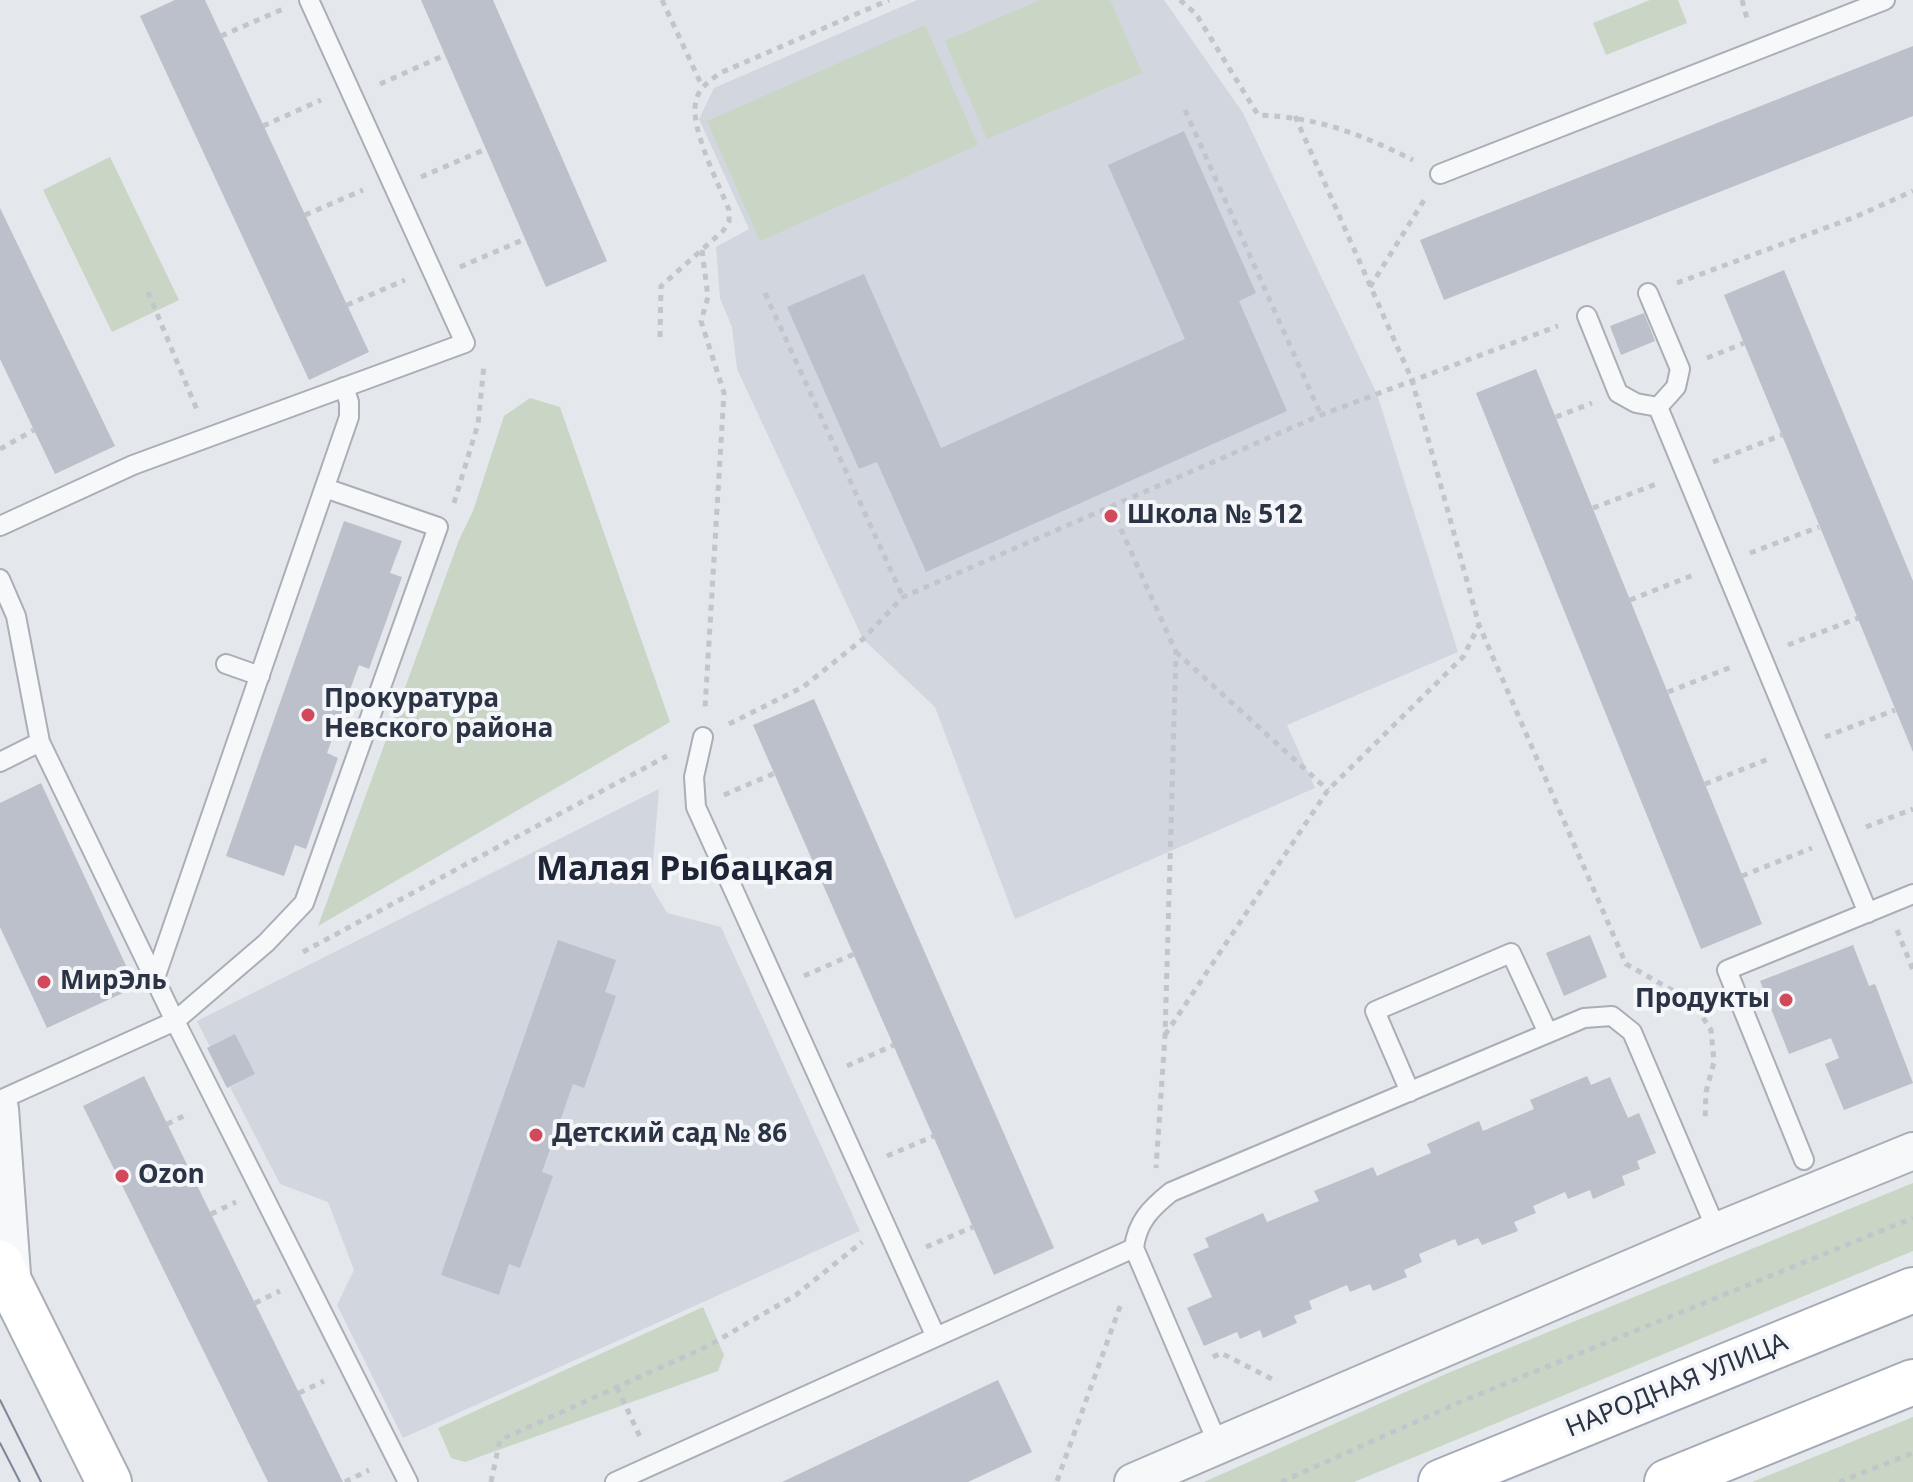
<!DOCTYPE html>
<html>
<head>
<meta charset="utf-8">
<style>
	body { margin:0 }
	canvas { display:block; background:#e4e7ec }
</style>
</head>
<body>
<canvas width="1913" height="1482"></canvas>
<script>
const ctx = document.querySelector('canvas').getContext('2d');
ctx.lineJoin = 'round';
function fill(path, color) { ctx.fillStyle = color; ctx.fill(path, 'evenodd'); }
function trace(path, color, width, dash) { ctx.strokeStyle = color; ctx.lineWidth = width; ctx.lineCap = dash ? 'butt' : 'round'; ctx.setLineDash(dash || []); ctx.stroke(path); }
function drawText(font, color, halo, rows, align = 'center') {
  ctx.font = font + ' "Noto Sans",sans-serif'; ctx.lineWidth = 8; ctx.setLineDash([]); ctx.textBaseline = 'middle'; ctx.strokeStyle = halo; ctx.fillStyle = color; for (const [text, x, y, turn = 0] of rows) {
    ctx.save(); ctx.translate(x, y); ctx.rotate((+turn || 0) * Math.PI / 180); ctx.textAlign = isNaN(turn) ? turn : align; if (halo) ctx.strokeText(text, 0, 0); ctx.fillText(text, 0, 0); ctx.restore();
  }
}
const built = new Path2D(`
	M 917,0 L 1164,0 L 1243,113 L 1377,394 L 1458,652 L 1287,725 L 1315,788 L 1015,919 L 935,707 L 863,639 L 737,369 L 732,327 L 720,298 L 716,247 L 749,229 L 699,119 L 714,88 Z
	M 659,789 L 651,886 L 667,913 L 721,927 L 860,1231 L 403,1438 L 337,1305 L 354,1270 L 328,1202 L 280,1184 L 230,1087 L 255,1074 L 210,1047 L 197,1021 Z`);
const green = new Path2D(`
	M 1040,0 L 1110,0 L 1142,73 L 987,139 L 945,41 Z
	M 1650,0 L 1678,0 L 1687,23 L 1606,55 L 1593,23 Z
	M 925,25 L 978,145 L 760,241 L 707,121 Z
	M 110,157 L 179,300 L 112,332 L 43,190 Z
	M 530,398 L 560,407 L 670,722 L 318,926 L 459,540 L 473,511 L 504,416 Z
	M 1913,1183 L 1913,1251 L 1354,1482 L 1204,1482 L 1448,1373 Z
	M 703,1307 L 724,1355 L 718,1371 L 465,1462 L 451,1458 L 438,1428 Z
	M 1913,1417 L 1913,1482 L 1752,1482 Z`);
const building = new Path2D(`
	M 175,0 L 205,0 L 369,352 L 309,380 L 140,16 Z
	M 421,0 L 493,0 L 607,261 L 546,287 Z
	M 1913,46 L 1913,116 L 1444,300 L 1420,240 Z
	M 1184,131 L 1256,293 L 1239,301 L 1287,411 L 926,572 L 877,462 L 859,469 L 787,307 L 864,274 L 941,448 L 1185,339 L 1108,165 Z
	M 0,208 L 115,446 L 55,474 L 0,359 Z
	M 1784,270 L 1913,581 L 1913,752 L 1724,295 Z
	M 1644,313 L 1655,341 L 1621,355 L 1610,326 Z
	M 1536,369 L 1762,924 L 1701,949 L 1476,393 Z
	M 344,521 L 402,541 L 390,573 L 402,577 L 369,669 L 359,665 L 327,753 L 338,758 L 306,849 L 295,845 L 284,876 L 226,856 Z
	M 814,699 L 1054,1248 L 994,1275 L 753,725 Z
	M 41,783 L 136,987 L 47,1028 L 0,927 L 0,803 Z
	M 1590,935 L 1607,977 L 1564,996 L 1546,953 Z
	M 558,940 L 616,960 L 605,992 L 616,996 L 584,1088 L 573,1084 L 542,1172 L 553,1176 L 520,1268 L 509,1264 L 499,1295 L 441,1275 Z
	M 1853,945 L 1869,986 L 1875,984 L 1913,1083 L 1844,1110 L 1825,1064 L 1839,1058 L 1831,1038 L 1789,1054 L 1760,981 Z
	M 235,1034 L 255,1074 L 227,1088 L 207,1048 Z
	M 144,1076 L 211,1214 L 343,1482 L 268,1482 L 83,1106 Z
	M 1587,1076 L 1591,1085 L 1610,1077 L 1628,1118 L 1639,1113 L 1656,1153 L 1637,1161 L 1640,1169 L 1622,1176 L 1625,1185 L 1593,1199 L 1590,1190 L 1568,1199 L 1565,1192 L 1533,1206 L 1536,1213 L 1514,1222 L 1518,1231 L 1482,1245 L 1478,1238 L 1458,1246 L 1455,1239 L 1419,1254 L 1422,1262 L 1404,1270 L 1407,1277 L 1373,1291 L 1370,1284 L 1350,1292 L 1347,1285 L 1309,1301 L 1312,1309 L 1294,1316 L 1297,1323 L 1263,1338 L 1260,1330 L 1240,1339 L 1237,1332 L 1204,1346 L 1187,1308 L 1212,1297 L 1193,1254 L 1209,1247 L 1205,1238 L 1263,1213 L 1267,1222 L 1319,1201 L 1314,1191 L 1373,1167 L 1377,1176 L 1395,1168 L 1431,1153 L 1427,1144 L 1479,1121 L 1483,1131 L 1534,1109 L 1530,1100 Z
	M 998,1380 L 1032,1452 L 968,1482 L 782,1482 Z`);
const path = new Path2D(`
	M 662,0 L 702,86
	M 1180,0 L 1196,14 L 1258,115 C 1318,117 1360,134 1413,160
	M 1742,0 L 1748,22
	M 221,36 L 283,9
	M 380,84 L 445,55
	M 1185,110 L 1321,415
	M 1295,116 L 1412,380 L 1479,625 L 1626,964 L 1693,1002 L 1711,1030 L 1714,1062 L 1706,1092 L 1705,1122
	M 263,126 L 321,100
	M 421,177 L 486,149
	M 305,215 L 363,190
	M 702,250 L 708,297 L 701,321 L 724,393 L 705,708
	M 460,267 L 525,239
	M 1677,283 L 1855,217 L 1913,191
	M 1370,287 L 1426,197
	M 148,292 L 197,410
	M 765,293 L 903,597
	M 347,305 L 405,280
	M 660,337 L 661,286 L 723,231 L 729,221 L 729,210 C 719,184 689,127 696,101 C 699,87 710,81 720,73 L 889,0
	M 1707,358 L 1744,343
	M 1556,417 L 1592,403
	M 0,449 L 34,430
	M 1713,462 L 1782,435
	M 454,503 L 478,424 L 484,365
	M 1111,507 L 1176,652 L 1165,1036 L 1156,1168
	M 1593,508 L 1659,483
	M 1750,553 L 1819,527
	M 1630,600 L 1696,574
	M 1788,645 L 1858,618
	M 1176,652 L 1328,790
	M 1668,692 L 1734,666
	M 729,724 L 803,687 L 863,639 L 903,597 L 1321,415 L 1558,326
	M 1825,737 L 1895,710
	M 1705,784 L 1771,758
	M 724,795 L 775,773
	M 1866,827 L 1913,809
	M 1742,876 L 1812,848
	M 764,886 L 814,864
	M 1897,930 L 1913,970
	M 303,952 L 667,756
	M 804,976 L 854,954
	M 1165,1035 L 1328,790 L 1463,657 L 1479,625
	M 847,1066 L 894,1045
	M 167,1124 L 188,1114
	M 887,1156 L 934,1136
	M 211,1214 L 236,1202
	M 926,1247 L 973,1227
	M 255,1303 L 280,1291
	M 1213,1357 L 1221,1353 L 1272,1379
	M 617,1387 L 640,1437
	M 299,1393 L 324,1381
	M 1057,1481 L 1122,1301
	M 345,1482 L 369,1470
	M 491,1482 L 500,1440 L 708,1346 L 796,1295 L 862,1242
	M 1281,1482 L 1460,1402 L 1913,1218
	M 1839,1482 L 1913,1453`);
const service = new Path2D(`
	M 1440,174 L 1885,0
	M 1648,293 L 1680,369 L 1676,387 L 1658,407
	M 1587,316 L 1618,393 L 1636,403 L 1658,407 L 1868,913
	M 0,526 L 133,465 L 465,343 L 309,0
	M 0,579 L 16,616 L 40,742 L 175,1021 L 408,1482
	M 226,664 L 260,676
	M 703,737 L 694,777 L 696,807 L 936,1337 L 1134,1248 L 1218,1444
	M 0,762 L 40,742
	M 155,978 L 349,417 L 349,402 L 344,387
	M 1410,1092 L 1375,1011 L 1511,953 L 1548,1033
	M 0,1100 L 175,1021 L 266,943 L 304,903 L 438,527 L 325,488
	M 1804,1160 L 1727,970 L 1913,894
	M 1134,1248 C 1137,1222 1151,1208 1171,1192 L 1584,1018 L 1612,1016 L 1632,1032 L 1717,1231
	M 615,1482 L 936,1337`);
const minor = new Path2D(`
	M 0,1109 L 13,1288
	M 1133,1482 L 1717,1231 L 1913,1151`);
const secondary = new Path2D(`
	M 0,1263 L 109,1482`);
const primary = new Path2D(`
	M 1441,1482 L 1913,1290
	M 1667,1482 L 1913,1382`);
const tram = new Path2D(`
	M 0,1400 L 41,1482
	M 0,1443 L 20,1482`);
const markers = [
	[1111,516,8,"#d1495b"],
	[308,715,8,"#d1495b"],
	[44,982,8,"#d1495b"],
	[1786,1000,8,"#d1495b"],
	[536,1135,8,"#d1495b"],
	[122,1176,8,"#d1495b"]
];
const poiNames = [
	["Школа № 512",1127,516],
	["Прокуратура",324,700],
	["Невского района",324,730],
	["МирЭль",60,982],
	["Продукты",1770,1000,"right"],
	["Детский сад № 86",552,1135],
	["Ozon",138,1176]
];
const streetNames = [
	["НАРОДНАЯ УЛИЦА",1677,1386,-22]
];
const districtNames = [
	["Малая Рыбацкая",685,870]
];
fill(built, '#d2d6de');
fill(green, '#c9d6c5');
fill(building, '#bbc0ca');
trace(service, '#a9aeb7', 22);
trace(minor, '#a9aeb7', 40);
trace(secondary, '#a9aeb7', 48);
trace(primary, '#a3abb8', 48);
trace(path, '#c2c5cb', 5, [6, 6]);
trace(service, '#f7f8fa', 18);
trace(minor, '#f7f8fa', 36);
trace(secondary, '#fff', 44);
trace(primary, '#fff', 44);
trace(tram, '#7d8696', 2);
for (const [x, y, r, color] of markers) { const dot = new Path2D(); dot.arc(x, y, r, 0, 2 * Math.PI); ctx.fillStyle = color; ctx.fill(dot); trace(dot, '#f4f6f9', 3); }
drawText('bold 26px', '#2b3445', '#f4f6f9', poiNames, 'left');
drawText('26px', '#2b3445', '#f4f6f9', streetNames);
drawText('bold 34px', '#1d2536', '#f4f6f9', districtNames);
</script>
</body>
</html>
